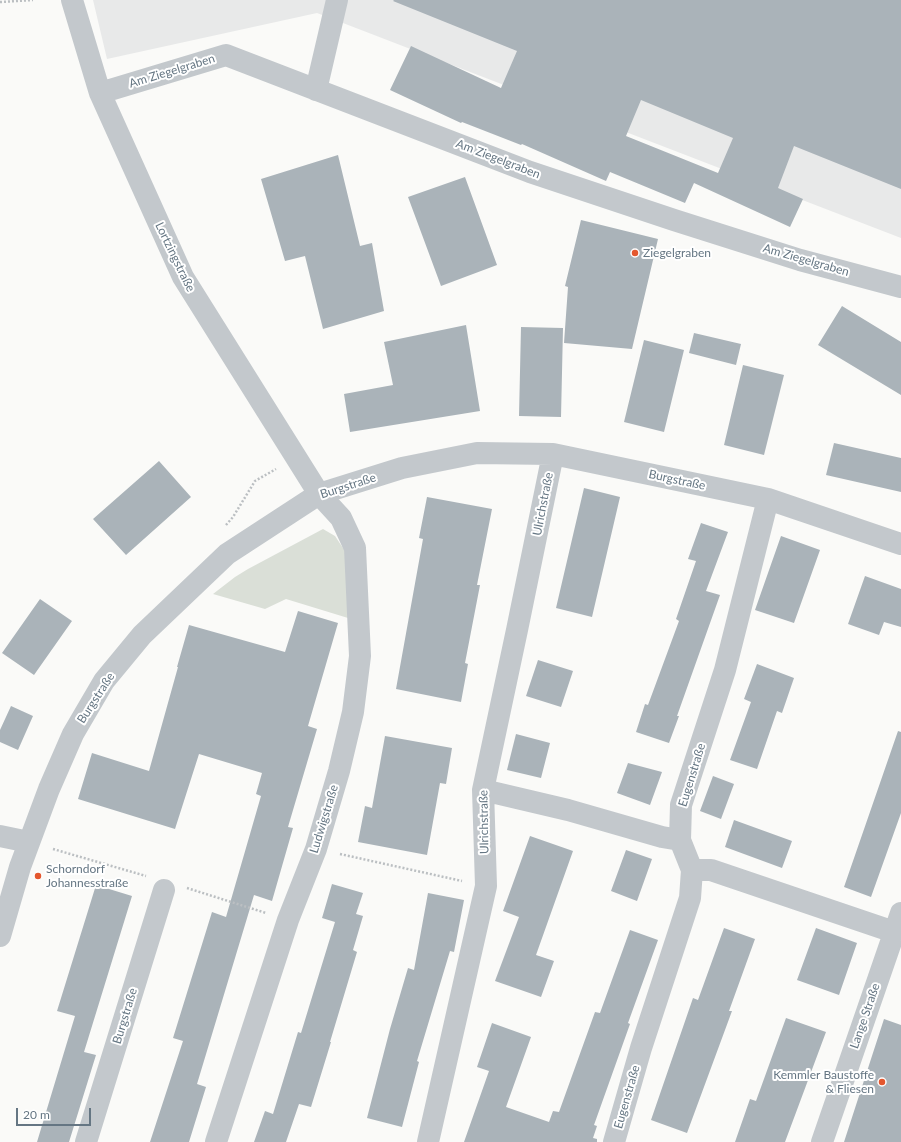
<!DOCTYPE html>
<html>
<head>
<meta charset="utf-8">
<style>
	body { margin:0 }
	#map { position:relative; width:901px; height:1142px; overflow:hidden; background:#fafaf8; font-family:Lato,sans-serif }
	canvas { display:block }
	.scale { position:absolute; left:16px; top:1108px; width:75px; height:18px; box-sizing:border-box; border:2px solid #657683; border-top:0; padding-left:5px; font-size:12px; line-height:14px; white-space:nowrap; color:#657683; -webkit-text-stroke:3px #fff; paint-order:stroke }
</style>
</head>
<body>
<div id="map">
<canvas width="901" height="1142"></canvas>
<div class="scale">20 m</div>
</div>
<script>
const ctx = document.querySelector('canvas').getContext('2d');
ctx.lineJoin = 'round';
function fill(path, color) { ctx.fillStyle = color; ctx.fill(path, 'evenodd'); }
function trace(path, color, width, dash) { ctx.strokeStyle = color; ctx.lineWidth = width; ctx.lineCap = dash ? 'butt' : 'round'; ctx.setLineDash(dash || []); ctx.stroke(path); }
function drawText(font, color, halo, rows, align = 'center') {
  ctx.font = font + ' Lato,sans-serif'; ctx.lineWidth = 4; ctx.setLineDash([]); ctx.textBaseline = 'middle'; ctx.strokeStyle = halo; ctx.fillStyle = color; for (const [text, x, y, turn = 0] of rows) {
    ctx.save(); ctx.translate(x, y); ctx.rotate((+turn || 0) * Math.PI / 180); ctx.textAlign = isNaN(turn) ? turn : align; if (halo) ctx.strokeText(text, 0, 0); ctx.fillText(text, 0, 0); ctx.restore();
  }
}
const built = new Path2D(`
	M 93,0 L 901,0 L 901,238 L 317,13 L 107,59 Z`);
const green = new Path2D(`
	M 323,529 L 335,536 L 345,551 L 348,618 L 286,599 L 265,609 L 213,594 L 235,577 L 248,569 Z`);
const building = new Path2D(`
	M 394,0 L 901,0 L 901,189 L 794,146 L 778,188 L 803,199 L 790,227 L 694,183 L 685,203 L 610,172 L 606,181 L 522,144 L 521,145 L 462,122 L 461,123 L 390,90 L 411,46 L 501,88 L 517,51 L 393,1 ZM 641,100 L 733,138 L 718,173 L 626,136 Z
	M 338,155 L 360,246 L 372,243 L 384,311 L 323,329 L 305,256 L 285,261 L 261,179 Z
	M 465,177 L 497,265 L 441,286 L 408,197 Z
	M 581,220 L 658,239 L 632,349 L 564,343 L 568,287 L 565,286 Z
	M 842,306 L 901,342 L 901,395 L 818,345 Z
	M 466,325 L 480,411 L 350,432 L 344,394 L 393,385 L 384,342 Z
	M 521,327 L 563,328 L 561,417 L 519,416 Z
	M 694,333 L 741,344 L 736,365 L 689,353 Z
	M 644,340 L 684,350 L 664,432 L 624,422 Z
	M 743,365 L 784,375 L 764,455 L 724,445 Z
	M 834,443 L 901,458 L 901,492 L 826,475 Z
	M 159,461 L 191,497 L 126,555 L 93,519 Z
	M 584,488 L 620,497 L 592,617 L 556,608 Z
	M 427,497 L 492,509 L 477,585 L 480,585 L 465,663 L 468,664 L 461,702 L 396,689 L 423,539 L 419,538 Z
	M 701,523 L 728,532 L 706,591 L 720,595 L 677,716 L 679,716 L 669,743 L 636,732 L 645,704 L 648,705 L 679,621 L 676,619 L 696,561 L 688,559 Z
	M 781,536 L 820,550 L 794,623 L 755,610 Z
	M 865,576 L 901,589 L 901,627 L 884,622 L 879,635 L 848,624 Z
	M 40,599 L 72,621 L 34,675 L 2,653 Z
	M 298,611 L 338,623 L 308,726 L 317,729 L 288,827 L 293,828 L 272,901 L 254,895 L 197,1084 L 206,1087 L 189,1142 L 150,1142 L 183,1041 L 173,1038 L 212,912 L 226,917 L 261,796 L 256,794 L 262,773 L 199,754 L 175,829 L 78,799 L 92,753 L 149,771 L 178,667 L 177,667 L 189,625 L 285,652 Z
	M 538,660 L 573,671 L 561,707 L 526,696 Z
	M 757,664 L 794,678 L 782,713 L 777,711 L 757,769 L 730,760 L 751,702 L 744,699 Z
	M 11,706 L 33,716 L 18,750 L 0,742 L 0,730 Z
	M 898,731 L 901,732 L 901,813 L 871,897 L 844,887 Z
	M 516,734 L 550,743 L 541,778 L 507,770 Z
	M 385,736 L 452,748 L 446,784 L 440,783 L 427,855 L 358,842 L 365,806 L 372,808 Z
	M 628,763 L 662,772 L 650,805 L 617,793 Z
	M 713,776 L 734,784 L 721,819 L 700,811 Z
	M 734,820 L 792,841 L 782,868 L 725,847 Z
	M 530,836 L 573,851 L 536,955 L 554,961 L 541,997 L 495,981 L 519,917 L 503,911 Z
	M 626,850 L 652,859 L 637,901 L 611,891 Z
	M 332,884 L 363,893 L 356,914 L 363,916 L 353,950 L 357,952 L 330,1042 L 331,1042 L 311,1107 L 299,1104 L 286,1142 L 254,1142 L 265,1111 L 273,1114 L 298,1032 L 301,1033 L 335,922 L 322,918 Z
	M 96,885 L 132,896 L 84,1052 L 96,1055 L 69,1142 L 37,1142 L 75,1016 L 57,1011 Z
	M 428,893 L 464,900 L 454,952 L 450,951 L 417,1061 L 419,1062 L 402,1127 L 367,1118 L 390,1029 L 408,968 L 414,970 Z
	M 724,928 L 755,939 L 729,1011 L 732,1011 L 687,1133 L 651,1120 L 693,998 L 698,1000 Z
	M 816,928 L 857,943 L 839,995 L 797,980 Z
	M 630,930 L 658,940 L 628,1023 L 630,1024 L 594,1125 L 597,1126 L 593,1138 L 597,1139 L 597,1142 L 464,1142 L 489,1071 L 477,1067 L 492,1023 L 531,1037 L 506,1107 L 549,1122 L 553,1111 L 559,1112 L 595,1012 L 600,1013 Z
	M 786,1018 L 826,1032 L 785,1142 L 735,1142 L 750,1099 L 756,1101 Z
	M 884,1019 L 901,1025 L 901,1142 L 844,1142 Z`);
const path = new Path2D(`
	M 0,2 L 33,0
	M 226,525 L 233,517 L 255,481 L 276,469
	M 53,849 L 146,876
	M 340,854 L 462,881
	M 187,888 L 266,913`);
const minor = new Path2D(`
	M 72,0 L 100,93 L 183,277 L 319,494 L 341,518 L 355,548 L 360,656 L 353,712 L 339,771 L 316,849 L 288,920 L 216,1142
	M 316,90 L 337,0
	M 100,93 L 226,55 L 530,172 L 674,220 L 800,260 L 901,287
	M 483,790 L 568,810 L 662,837 L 680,840
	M 0,836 L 29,842
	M 692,870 L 711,870 L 894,932
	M 0,936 L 20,867 L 49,789 L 73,734 L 104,681 L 142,635 L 227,554 L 319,494 L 402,468 L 477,453 L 553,454 L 768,499 L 901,544
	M 86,1142 L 164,890
	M 428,1142 L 486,886 L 483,790 L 517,630 L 553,454
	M 614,1142 L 641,1048 L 690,898 L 692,870 L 680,840 L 681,805 L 725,670 L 768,499
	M 822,1142 L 901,913`);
const markers = [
	[635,253,4,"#e4572e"],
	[38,876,4,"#e4572e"],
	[882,1082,4,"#e4572e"]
];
const streetNames = [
	["Am Ziegelgraben",172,71,-17],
	["Am Ziegelgraben",498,159,21],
	["Lortzingstraße",175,257,64],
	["Am Ziegelgraben",806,260,16],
	["Burgstraße",677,480,12],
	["Burgstraße",348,486,-18],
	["Ulrichstraße",543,504,-79],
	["Burgstraße",96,698,-57],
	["Eugenstraße",692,775,-73],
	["Ludwigstraße",324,819,-73],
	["Ulrichstraße",484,822,-91],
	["Burgstraße",125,1016,-73],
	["Lange Straße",865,1016,-71],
	["Eugenstraße",627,1097,-74]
];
const poiNames = [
	["Ziegelgraben",643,253],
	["Schorndorf",46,869],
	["Johannesstraße",46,883],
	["Kemmler Baustoffe",874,1075,"right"],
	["& Fliesen",874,1089,"right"]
];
fill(built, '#e8e9e9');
fill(green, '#dadfd7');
fill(building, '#aab3b9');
trace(path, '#bbbfc2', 2.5, [2, 2]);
trace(minor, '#c3c8cc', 22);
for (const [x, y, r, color] of markers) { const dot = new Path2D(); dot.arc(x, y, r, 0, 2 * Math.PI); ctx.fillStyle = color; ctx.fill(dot); trace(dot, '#fff', 1.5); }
drawText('12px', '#657683', '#fff', streetNames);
drawText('12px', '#657683', '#fff', poiNames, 'left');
</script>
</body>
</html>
